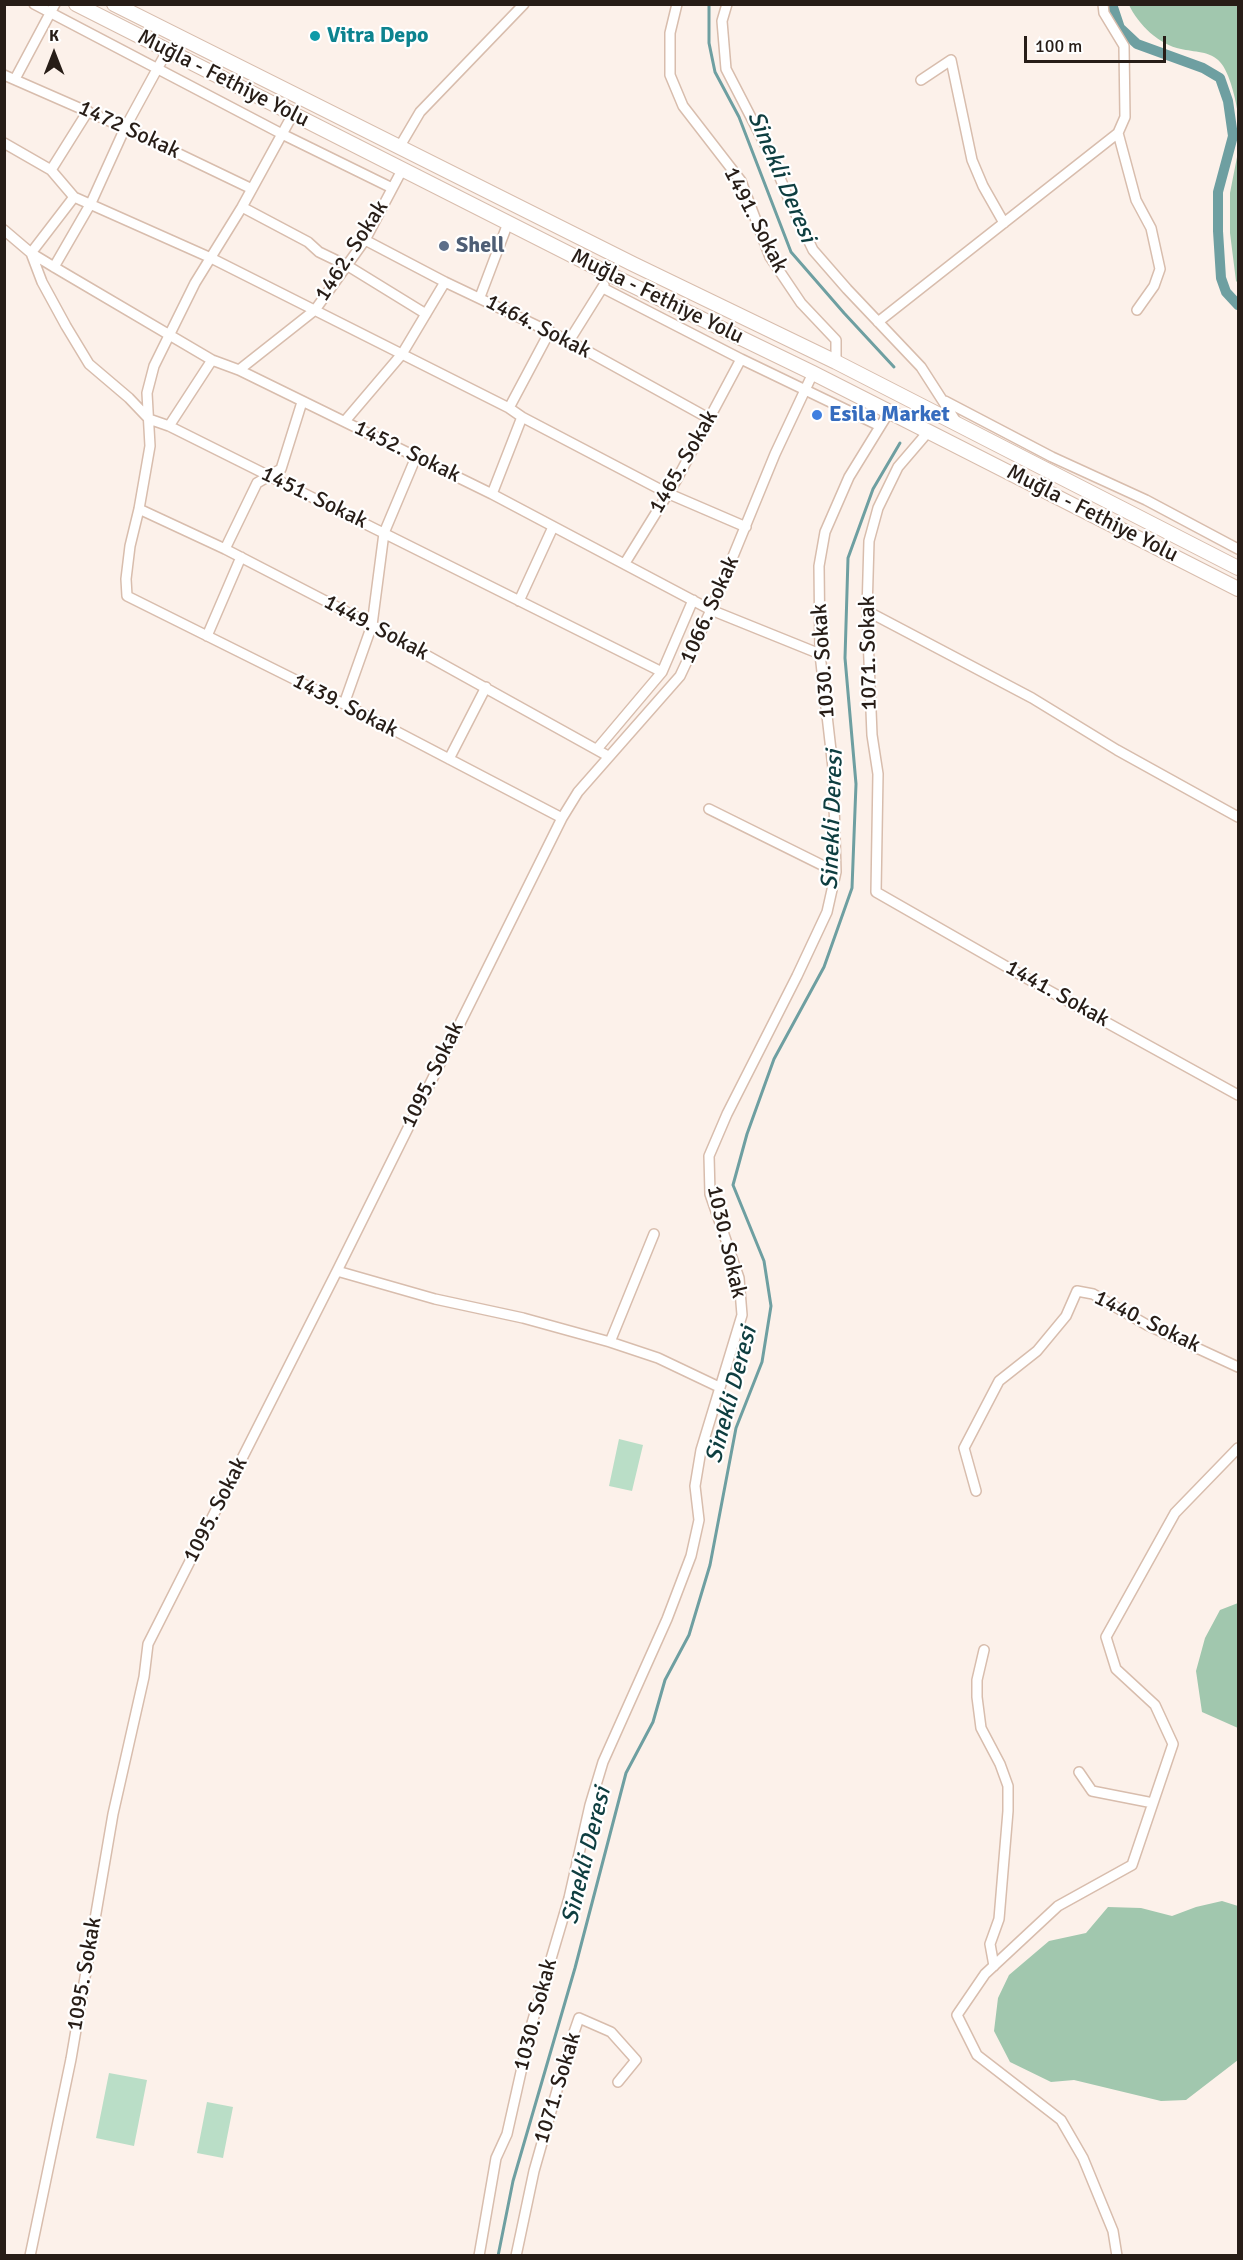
<!DOCTYPE html>
<html>
<head>
<meta charset="utf-8">
<style>
	body { margin:0 }
	#map { position:relative; width:1243px; height:2260px; overflow:hidden; background:#fcf1ea; font-family:Signika,sans-serif }
	canvas { display:block }
	.frame { position:absolute; inset:0; border:6px solid #271d17; pointer-events:none }
	.north { position:absolute; left:24px; top:24px; width:60px; height:60px; -webkit-text-stroke:4px #fff; paint-order:stroke; rotate:0deg; font-size:16px; font-weight:700; line-height:24px; text-align:center; color:#271d17 }
	.north::after { content:''; display:block; margin:auto; width:21px; height:27px; background:#271d17; clip-path:polygon(50% 0,100% 100%,50% 72%,0 100%) }
	.scale { position:absolute; left:1024px; top:36px; width:142px; height:27px; box-sizing:border-box; border:3px solid #271d17; border-top:0; padding-left:8px; font-size:18px; line-height:21px; white-space:nowrap; color:#271d17; -webkit-text-stroke:4px #fff; paint-order:stroke }
</style>
</head>
<body>
<div id="map">
<canvas width="1243" height="2260"></canvas>
<div class="frame"></div>
<div class="north">K</div>
<div class="scale">100 m</div>
</div>
<script>
const ctx = document.querySelector('canvas').getContext('2d');
ctx.lineJoin = 'round';
function fill(path, color) { ctx.fillStyle = color; ctx.fill(path, 'evenodd'); }
function trace(path, color, width, dash) { ctx.strokeStyle = color; ctx.lineWidth = width; ctx.lineCap = dash ? 'butt' : 'round'; ctx.setLineDash(dash || []); ctx.stroke(path); }
function drawText(font, color, halo, rows, align = 'center') {
  ctx.font = font + ' Signika,sans-serif'; ctx.lineWidth = 4.5; ctx.setLineDash([]); ctx.textBaseline = 'middle'; ctx.strokeStyle = halo; ctx.fillStyle = color; for (const [text, x, y, turn = 0] of rows) {
    ctx.save(); ctx.translate(x, y); ctx.rotate((+turn || 0) * Math.PI / 180); ctx.textAlign = isNaN(turn) ? turn : align; if (halo) ctx.strokeText(text, 0, 0); ctx.fillText(text, 0, 0); ctx.restore();
  }
}
const green = new Path2D(`
	M 619,1439 L 643,1445 L 632,1491 L 609,1486 Z
	M 109,2073 L 147,2080 L 134,2146 L 96,2138 Z
	M 207,2102 L 233,2107 L 223,2158 L 197,2153 Z`);
const forest = new Path2D(`
	M 1129,5 L 1238,5 L 1238,115 C 1236,101 1230,73 1220,62 C 1211,51 1193,52 1181,49 C 1159,45 1138,24 1129,5 Z
	M 1238,132 L 1238,283 L 1236,281 L 1230,233 L 1230,193 L 1237,157 Z
	M 1238,1603 L 1238,1728 L 1202,1712 L 1196,1671 L 1205,1638 L 1220,1610 Z
	M 1222,1901 L 1238,1906 L 1238,2060 L 1186,2100 L 1161,2101 L 1074,2080 L 1051,2082 L 1010,2062 L 994,2031 L 998,1998 L 1009,1975 L 1049,1941 L 1086,1933 L 1108,1907 L 1141,1908 L 1172,1916 L 1196,1907 Z`);
const stream = new Path2D(`
	M 709,4 L 709,43 L 715,72 L 739,117 L 791,252 L 844,313 L 894,367
	M 498,2256 L 513,2181 L 575,1968 L 626,1773 L 653,1722 L 665,1680 L 689,1635 L 710,1565 L 736,1428 L 762,1362 L 771,1306 L 764,1261 L 733,1185 L 747,1134 L 774,1059 L 824,967 L 852,888 L 856,784 L 845,658 L 848,558 L 873,489 L 900,443`);
const canal = new Path2D(`
	M 1112,4 L 1120,28 L 1137,44 L 1203,68 L 1220,78 L 1228,101 L 1233,136 L 1218,192 L 1218,231 L 1221,278 L 1226,292 L 1238,305`);
const minor = new Path2D(`
	M 34,4 L 282,134 L 392,188
	M 677,4 L 670,33 L 670,75 L 683,106 L 741,181 L 770,257 L 801,303 L 836,340 L 836,362
	M 727,4 L 722,21 L 726,69 L 772,158 L 789,200 L 813,250 L 847,289 L 921,367 L 957,423
	M 4,75 L 125,128 L 252,189
	M 15,79 L 55,4
	M 921,80 L 951,60 L 972,160 L 983,186 L 1004,223
	M 293,114 L 242,207 L 195,283 L 154,366 L 147,393 L 150,446 L 139,509 L 130,546 L 126,579 L 127,596 L 344,704 L 562,818
	M 1118,133 L 1136,200 L 1151,228 L 1160,269 L 1154,286 L 1137,310
	M 4,143 L 51,170 L 74,197 L 211,258 L 509,408 L 522,417 L 667,493 L 746,527
	M 400,146 L 420,112 L 524,4
	M 51,170 L 88,111
	M 74,197 L 31,253 L 42,282 L 66,326 L 89,364 L 129,398 L 149,419 L 169,426 L 662,672
	M 242,207 L 308,242 L 319,252 L 348,266 L 426,314
	M 4,230 L 31,253 L 54,267 L 212,360 L 239,370 L 492,494 L 711,610 L 820,654
	M 365,240 L 445,282 L 569,341 L 710,419
	M 54,267 L 91,203 L 125,128 L 167,51
	M 603,288 L 741,359 L 880,426
	M 480,297 L 508,223
	M 878,322 L 1118,133 L 1125,117 L 1124,46 L 1104,13 L 1103,4
	M 569,341 L 604,285
	M 239,370 L 315,310 L 365,240 L 402,170
	M 945,401 L 1052,457 L 1146,500 L 1238,549
	M 509,408 L 550,331
	M 345,421 L 402,354 L 445,282
	M 169,426 L 212,360
	M 928,432 L 898,467 L 878,508 L 869,541 L 867,611 L 872,735 L 878,774 L 876,892 L 1035,983 L 1238,1095
	M 492,494 L 522,417
	M 139,509 L 225,549 L 372,625 L 608,756
	M 225,549 L 257,483 L 281,469 L 302,402
	M 625,563 L 677,479 L 741,359
	M 519,601 L 553,527
	M 867,611 L 1032,698 L 1117,750 L 1238,817
	M 207,636 L 241,557
	M 344,704 L 372,625 L 384,533 L 416,457
	M 597,749 L 662,672 L 693,600
	M 449,759 L 486,687
	M 709,809 L 836,872
	M 337,1271 L 435,1299 L 523,1318 L 610,1342 L 658,1358 L 719,1387
	M 610,1342 L 654,1234
	M 976,1491 L 964,1448 L 999,1381 L 1037,1351 L 1066,1316 L 1077,1291 L 1093,1294 L 1147,1325 L 1238,1367
	M 984,1650 L 977,1680 L 977,1697 L 981,1728 L 1000,1764 L 1008,1786 L 1008,1811 L 999,1919 L 990,1944 L 994,1966
	M 1079,1772 L 1092,1791 L 1153,1803
	M 30,2256 L 71,2059 L 113,1814 L 144,1677 L 148,1644 L 337,1271 L 562,818 L 578,792 L 680,676 L 711,610 L 775,454 L 813,373
	M 479,2256 L 496,2158 L 507,2134 L 532,2023 L 569,1898 L 590,1805 L 603,1762 L 667,1619 L 691,1556 L 699,1520 L 695,1486 L 701,1450 L 742,1315 L 739,1278 L 710,1194 L 709,1156 L 727,1114 L 797,976 L 827,912 L 836,872 L 833,768 L 820,654 L 819,566 L 825,532 L 849,477 L 889,412
	M 516,2256 L 534,2171 L 571,2041 L 579,2018 L 611,2032 L 636,2060 L 618,2082
	M 1117,2256 L 1113,2231 L 1083,2158 L 1061,2120 L 977,2055 L 957,2015 L 985,1974 L 1058,1906 L 1132,1865 L 1173,1744 L 1155,1705 L 1116,1669 L 1106,1637 L 1175,1513 L 1238,1448`);
const highway = new Path2D(`
	M 76,4 L 611,275 L 813,373 L 1238,589
	M 114,4 L 633,264 L 836,362 L 1238,568`);
const markers = [
	[315,36,6,"#0f9aa8"],
	[444,246,6,"#5c6f8a"],
	[817,415,6,"#3f7fe0"]
];
const cultureNames = [
	["Vitra Depo",327,36]
];
const streetNames = [
	["Muğla - Fethiye Yolu",223,79,27],
	["1472 Sokak",129,130,25],
	["1491. Sokak",755,220,63],
	["1462. Sokak",352,251,-57],
	["Muğla - Fethiye Yolu",657,297,26],
	["1464. Sokak",538,327,27],
	["1452. Sokak",407,452,26],
	["1465. Sokak",684,462,-60],
	["1451. Sokak",314,498,26],
	["Muğla - Fethiye Yolu",1092,514,27],
	["1066. Sokak",710,610,-66],
	["1449. Sokak",376,628,28],
	["1071. Sokak",869,653,-91],
	["1030. Sokak",824,661,-94],
	["1439. Sokak",345,706,27],
	["1441. Sokak",1057,994,29],
	["1095. Sokak",433,1075,-64],
	["1030. Sokak",726,1242,77],
	["1440. Sokak",1147,1322,26],
	["1095. Sokak",216,1510,-63],
	["1095. Sokak",85,1974,-80],
	["1030. Sokak",536,2015,-75],
	["1071. Sokak",558,2088,-73]
];
const serviceNames = [
	["Shell",456,246]
];
const shopNames = [
	["Esila Market",829,415]
];
const waterNames = [
	["Sinekli Deresi",781,177,67],
	["Sinekli Deresi",833,820,-88],
	["Sinekli Deresi",732,1395,-75],
	["Sinekli Deresi",587,1856,-76]
];
fill(green, '#badec7');
fill(forest, '#a1c7ae');
trace(stream, '#6e9fa1', 3);
trace(canal, '#6e9fa1', 10);
trace(minor, '#d8bdad', 12);
trace(highway, '#d8bdad', 16);
trace(minor, '#fff', 9);
trace(highway, '#fff', 14);
for (const [x, y, r, color] of markers) { const dot = new Path2D(); dot.arc(x, y, r, 0, 2 * Math.PI); ctx.fillStyle = color; ctx.fill(dot); trace(dot, '#fff', 2); }
drawText('bold 22px', '#0d838f', '#fff', cultureNames, 'left');
drawText('22px', '#271d17', '#fff', streetNames);
drawText('bold 22px', '#4e5e75', '#fff', serviceNames, 'left');
drawText('bold 22px', '#366cbe', '#fff', shopNames, 'left');
drawText('italic 24px', '#0e3e40', '#fff', waterNames);
</script>
</body>
</html>
